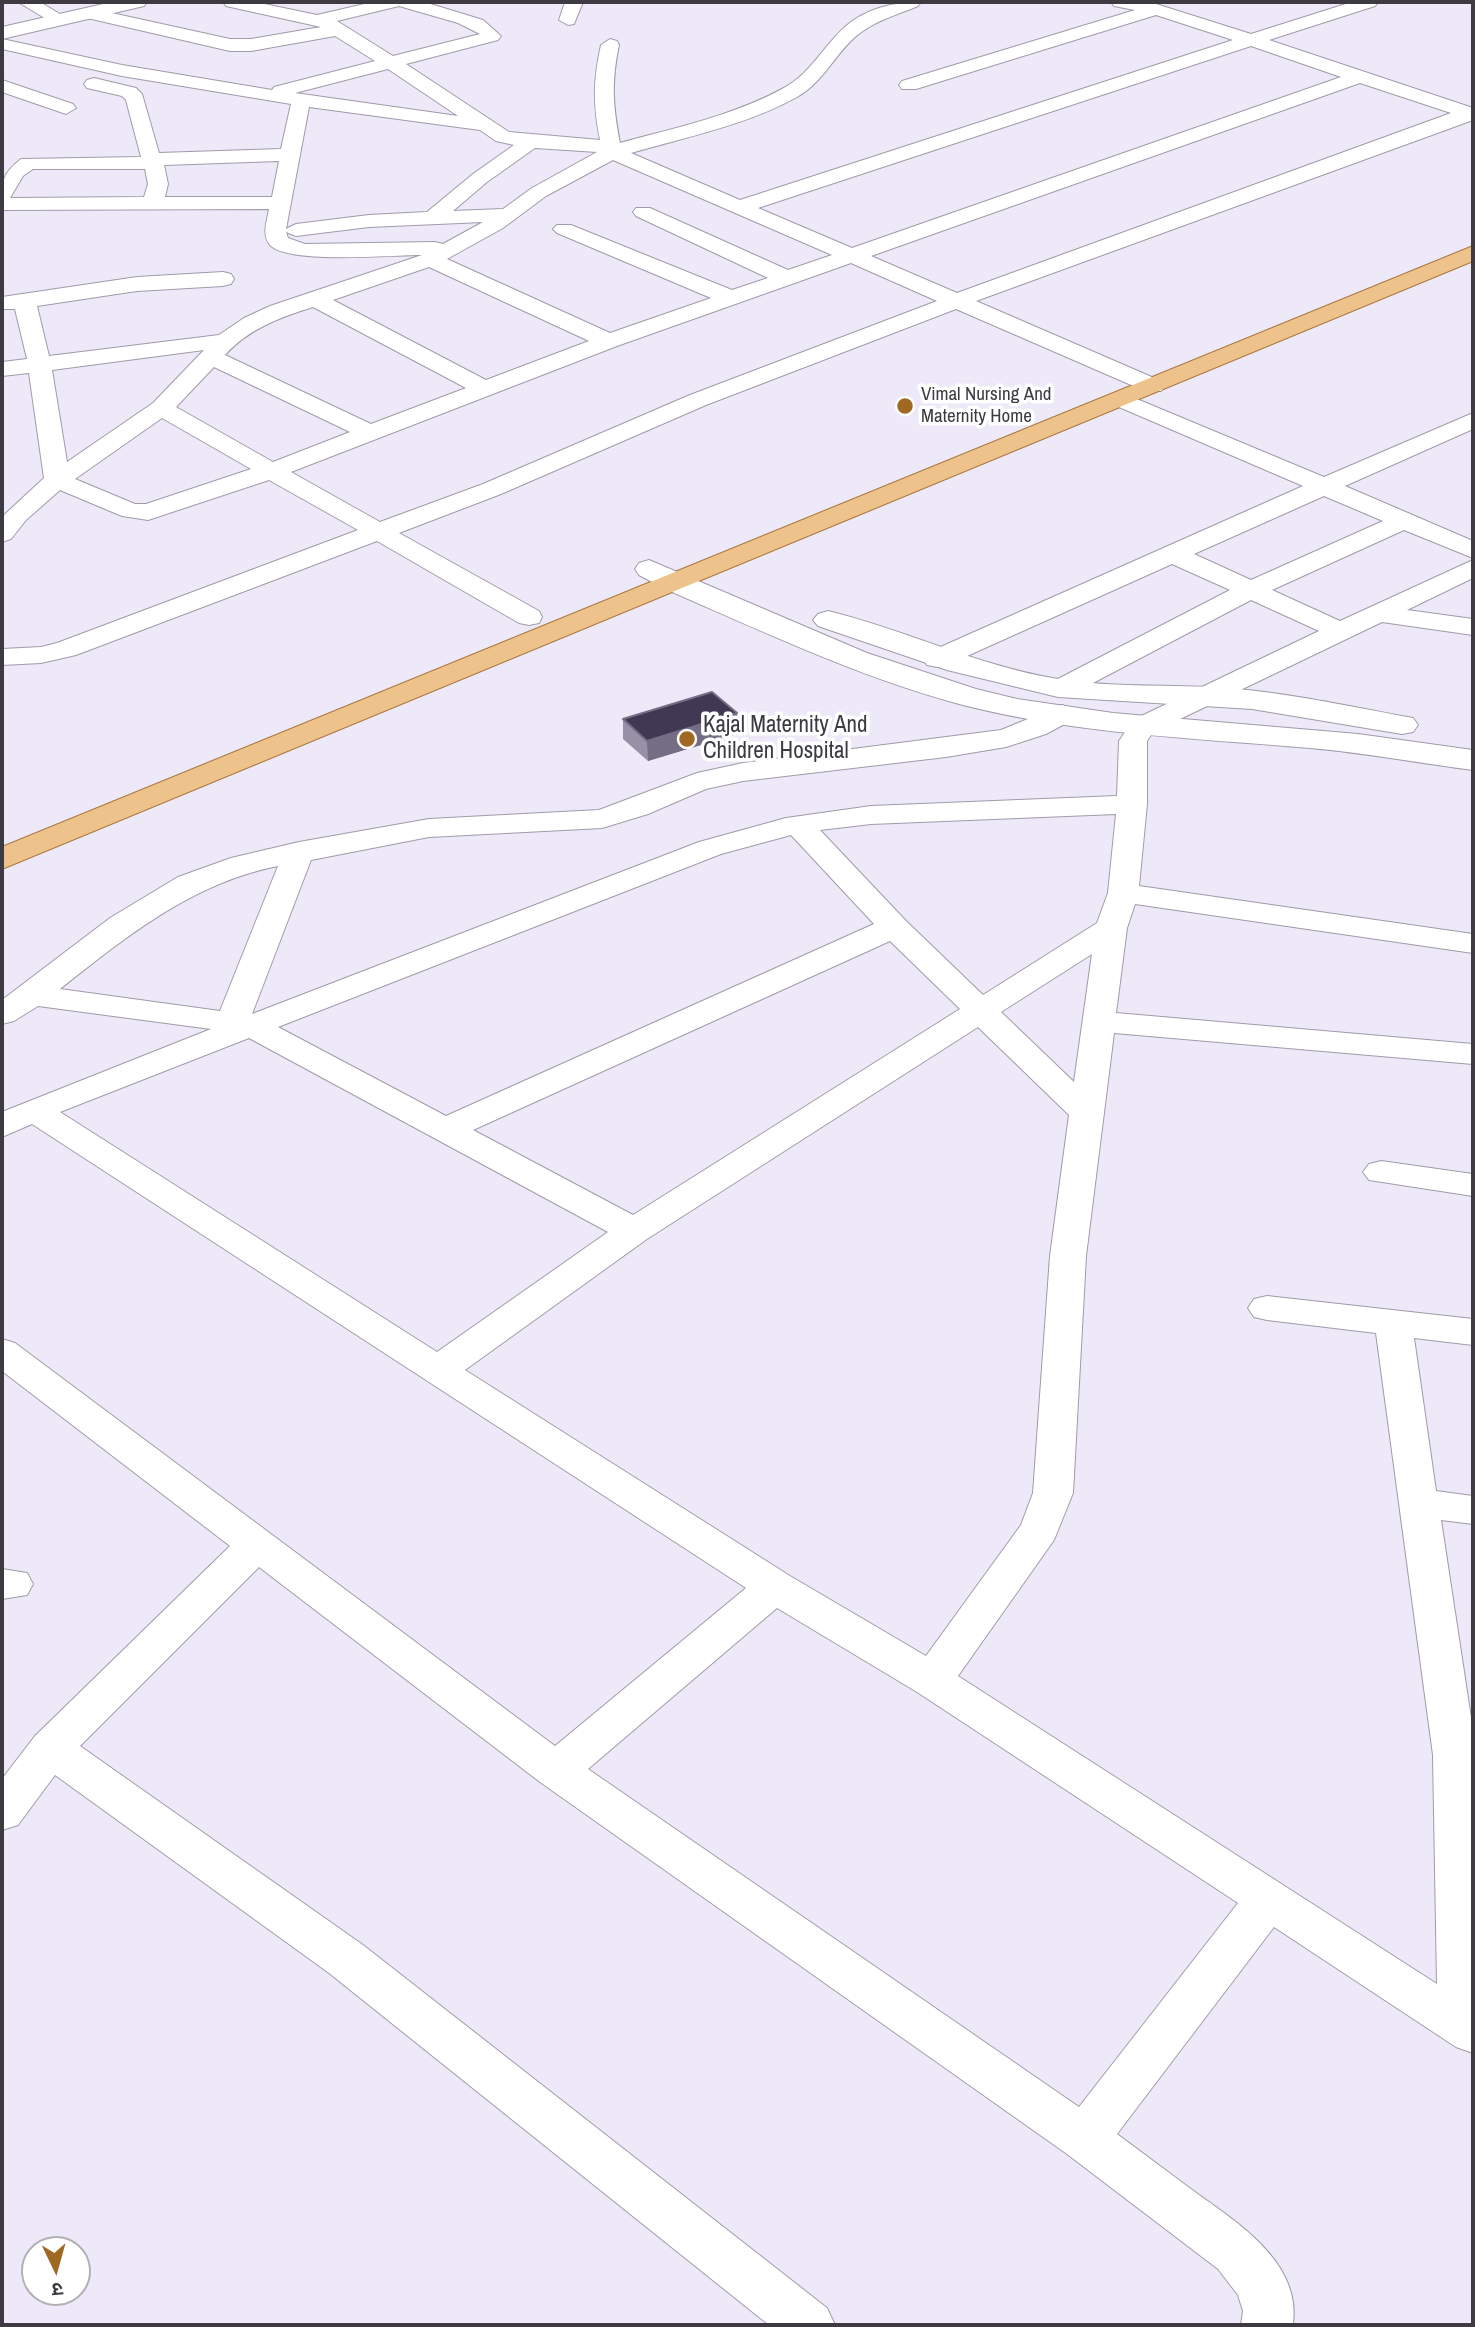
<!DOCTYPE html>
<html>
<head>
<meta charset="utf-8">
<style>
	body { margin:0 }
	#map { position:relative; width:1475px; height:2327px; overflow:hidden; background:#eee9f8; font-family:"Archivo Narrow","Noto Sans Devanagari",sans-serif }
	canvas { display:block }
	.frame { position:absolute; inset:0; border:4px solid #3d3b41; pointer-events:none }
	.north { position:absolute; left:21px; top:2236px; width:70px; height:70px; box-sizing:border-box; background:#fff; border:2px solid #b1b1b3; border-radius:50%; rotate:175deg; font-size:19px; font-weight:700; line-height:28px; text-align:center; color:#3d3b41 }
	.north::after { content:''; display:block; margin:auto; width:24px; height:32px; background:#9f6923; clip-path:polygon(50% 0,100% 100%,50% 72%,0 100%) }
</style>
</head>
<body>
<div id="map">
<canvas width="1475" height="2327"></canvas>
<div class="frame"></div>
<div class="north">उ</div>
</div>
<script>
const ctx = document.querySelector('canvas').getContext('2d');
ctx.lineJoin = 'round';
function trace(path, color, width, dash) { ctx.strokeStyle = color; ctx.lineWidth = width; ctx.lineCap = dash ? 'butt' : 'round'; ctx.setLineDash(dash || []); ctx.stroke(path); }
function fill(path, color) { ctx.fillStyle = color; ctx.fill(path, 'evenodd'); }
function drawText(font, color, halo, rows, align = 'center') {
  ctx.font = font + ' "Archivo Narrow",sans-serif'; ctx.lineWidth = 7; ctx.setLineDash([]); ctx.textBaseline = 'middle'; ctx.strokeStyle = halo; ctx.fillStyle = color; for (const [text, x, y, turn = 0] of rows) {
    ctx.save(); ctx.translate(x, y); ctx.rotate((+turn || 0) * Math.PI / 180); ctx.textAlign = isNaN(turn) ? turn : align; if (halo) ctx.strokeText(text, 0, 0); ctx.fillText(text, 0, 0); ctx.restore();
  }
}
const minor = new Path2D(`
	M 18,2 L 40,2 L 68,19 L 65,23 L 53,23 Z
	M 223,2 L 255,2 L 317,15 L 373,2 L 424,2 L 483,20 L 501,36 L 498,40 L 406,64 L 509,132 L 600,140 C 593,104 593,81 601,45 L 610,39 L 617,41 L 619,45 C 611,83 613,106 620,143 C 674,128 732,116 782,89 C 811,74 823,46 846,26 C 867,8 895,2 921,2 L 918,6 C 899,14 877,20 860,33 C 836,51 825,81 797,97 C 747,125 686,137 631,153 L 740,200 L 1233,40 L 1156,15 L 916,89 L 902,89 L 899,85 L 902,81 L 1135,10 L 1114,6 L 1111,2 L 1156,4 L 1251,34 L 1352,2 L 1378,2 L 1375,6 L 1269,40 L 1473,108 L 1473,120 L 976,301 L 1161,381 L 1165,386 L 1161,391 L 1145,391 L 956,309 L 706,405 L 501,494 L 399,533 L 539,611 L 542,617 L 539,623 L 529,625 L 519,623 L 377,541 L 76,655 L 41,663 L 2,665 L 2,649 L 41,647 L 57,643 L 358,530 L 269,480 L 148,520 L 122,516 L 60,490 L 26,520 L 11,539 L 2,542 L 2,517 L 44,478 L 29,373 L 2,376 L 2,362 L 27,359 L 15,309 L 2,309 L 2,297 L 137,277 L 223,272 L 231,274 L 234,279 L 231,284 L 223,286 L 137,291 L 37,306 L 49,356 L 219,335 L 244,318 L 270,306 L 422,255 C 392,255 291,264 271,246 C 261,236 267,221 269,209 L 2,210 C 2,184 0,175 21,159 L 141,157 L 126,100 L 122,96 L 87,88 L 84,84 L 87,80 L 94,78 L 136,88 L 142,94 L 159,153 L 281,149 L 291,104 L 122,76 L 2,49 L 2,39 L 122,65 L 272,90 L 274,87 L 375,61 L 335,36 L 251,51 L 230,51 L 83,17 L 80,13 L 89,8 L 230,39 L 251,39 L 321,27 L 226,6 ZM 399,6 L 458,23 L 480,34 L 393,56 L 337,21 ZM 1251,46 L 1341,77 L 852,248 L 758,208 ZM 388,69 L 458,116 L 295,93 ZM 1360,83 L 1451,113 L 957,293 L 871,256 ZM 309,107 L 480,130 L 496,141 L 514,145 L 473,174 L 427,212 L 369,215 L 296,224 L 286,229 ZM 535,148 L 597,152 L 532,188 L 503,209 L 453,211 L 487,182 ZM 613,160 L 832,255 L 788,270 L 650,208 L 636,208 L 633,212 L 636,216 L 768,278 L 732,290 L 571,225 L 557,225 L 553,229 L 557,233 L 711,298 L 610,333 L 447,259 L 503,228 L 546,196 ZM 279,161 L 272,197 L 165,197 L 168,184 L 164,165 ZM 33,169 L 145,169 L 148,184 L 144,197 L 10,198 L 23,176 ZM 483,222 L 443,244 L 435,242 L 305,244 L 288,238 L 286,232 L 296,236 L 369,227 ZM 851,263 L 937,301 L 690,395 L 483,484 L 380,522 L 291,472 L 617,346 ZM 429,267 L 589,341 L 486,380 L 333,300 ZM 313,307 L 466,388 L 371,424 L 225,355 C 248,329 281,317 313,307 ZM 204,350 L 153,403 L 67,462 L 52,370 ZM 214,367 L 350,432 L 273,462 L 176,407 ZM 162,418 L 251,469 L 146,504 L 135,504 L 75,479 Z
	M 565,2 L 583,2 L 574,24 L 568,25 L 559,20 Z
	M 2,80 L 73,104 L 76,108 L 66,114 L 2,92 Z
	M 1120,392 L 1324,477 L 1473,413 L 1473,429 L 1345,486 L 1473,541 L 1473,558 L 1404,530 L 1272,590 L 1340,621 L 1473,560 L 1473,578 L 1407,610 L 1473,619 L 1473,635 L 1382,622 L 1153,732 L 1147,741 L 1147,804 L 1139,886 L 1473,934 L 1473,953 L 1135,904 L 1127,928 L 1116,1013 L 1473,1044 L 1473,1064 L 1114,1033 L 1086,1256 L 1073,1493 L 1054,1540 L 958,1676 L 1437,1984 L 1433,1755 L 1376,1333 L 1267,1320 L 1254,1317 L 1248,1308 L 1254,1299 L 1267,1296 L 1473,1319 L 1473,1345 L 1414,1338 L 1436,1491 L 1473,1496 L 1473,1524 L 1441,1520 L 1473,1731 L 1473,2053 L 1456,2047 L 1274,1927 L 1117,2134 C 1143,2153 1169,2173 1195,2192 C 1238,2223 1302,2263 1293,2325 L 1241,2325 L 1243,2311 L 1238,2295 L 1218,2269 L 1067,2154 L 540,1782 L 259,1567 L 80,1746 L 363,1945 L 827,2308 L 835,2325 L 769,2325 L 329,1973 L 55,1775 L 18,1825 L 2,1830 L 2,1779 L 35,1736 L 230,1546 L 2,1371 L 2,1339 L 15,1343 L 555,1746 L 746,1588 L 32,1124 L 2,1137 L 2,1112 L 211,1029 L 38,1006 L 14,1021 L 2,1024 L 2,1000 L 110,918 L 178,877 L 231,858 L 299,842 L 429,819 L 599,810 L 697,773 L 743,763 L 1001,730 L 1062,705 L 1072,708 L 1076,714 L 1072,720 L 1046,734 L 1006,747 L 946,757 L 743,781 L 706,789 L 648,814 L 602,828 L 429,837 L 311,860 L 252,1014 L 699,842 L 786,818 L 871,806 L 1117,796 L 1119,741 L 1133,720 L 1319,631 L 1251,600 L 1072,694 L 1062,696 L 1052,694 L 1048,688 L 1052,682 L 1230,590 L 1172,564 L 947,665 L 937,667 L 927,665 L 923,659 L 927,653 L 1303,486 L 1112,404 L 1108,399 L 1112,394 ZM 1324,496 L 1383,521 L 1251,580 L 1194,554 ZM 1116,814 L 1108,893 L 1097,923 L 983,995 L 905,920 L 820,830 L 871,824 ZM 791,835 L 874,924 L 446,1116 L 278,1027 L 721,854 ZM 278,866 L 220,1011 L 60,989 C 127,936 192,883 278,866 ZM 890,941 L 960,1009 L 633,1215 L 473,1130 ZM 1092,954 L 1074,1082 L 1001,1012 ZM 978,1027 L 1069,1115 L 1050,1256 L 1033,1493 L 1021,1525 L 926,1656 L 790,1576 L 465,1370 L 647,1239 ZM 249,1038 L 608,1232 L 437,1352 L 60,1112 ZM 777,1608 L 917,1692 L 1238,1903 L 1079,2107 L 588,1769 Z
	M 1381,1161 L 1473,1174 L 1473,1196 L 1369,1180 L 1363,1172 L 1369,1164 Z
	M 2,1569 L 27,1573 L 33,1584 L 27,1595 L 2,1599 Z`);
const tertiary = new Path2D(`
	M 112,2 L 147,2 L 144,6 L 2,39 L 2,27 Z
	M 649,560 L 867,653 L 976,689 L 1017,699 L 1113,713 L 1358,734 L 1473,750 L 1473,770 C 1419,763 1365,753 1310,748 C 1193,738 1074,734 959,704 C 856,676 760,630 663,588 L 639,575 L 635,569 L 639,563 Z
	M 828,611 C 906,630 978,666 1058,679 C 1114,688 1172,684 1228,688 C 1287,693 1344,705 1402,716 L 1413,718 L 1418,725 L 1413,732 L 1402,734 L 1252,709 L 1058,697 L 947,670 L 818,626 L 813,620 L 818,614 Z`);
const primary = new Path2D(`
	M 1473,246 L 1473,261 L 2,869 L 2,847 Z`);
const wall = new Path2D(`
	M 623,719 L 737,734 L 648,761 L 623,739 Z`);
const shadedWall = new Path2D(`
	M 737,713 L 737,734 L 648,761 L 647,741 Z`);
const building = new Path2D(`
	M 712,692 L 737,713 L 647,741 L 623,719 Z`);
const markers = [
	[905,406,9,"#9f6923"],
	[687,739,9,"#9f6923"]
];
const farPoinames = [
	["Vimal Nursing And",921,395],
	["Maternity Home",921,417]
];
const poiNames = [
	["Kajal Maternity And",703,726],
	["Children Hospital",703,752]
];
trace(minor, '#9f9ba8', 2);
trace(tertiary, '#9f9ba8', 2);
trace(primary, '#a9783f', 2);
fill(minor, '#fff');
fill(tertiary, '#fff');
fill(primary, '#eec28b');
fill(wall, '#9890a6');
fill(shadedWall, '#756d84');
fill(building, '#413853');
trace(building, '#756d84', 2);
for (const [x, y, r, color] of markers) { const dot = new Path2D(); dot.arc(x, y, r, 0, 2 * Math.PI); ctx.fillStyle = color; ctx.fill(dot); trace(dot, '#fff', 2.5); }
drawText('19px', '#3d3b41', '#fff', farPoinames, 'left');
drawText('23px', '#3d3b41', '#fff', poiNames, 'left');
</script>
</body>
</html>
